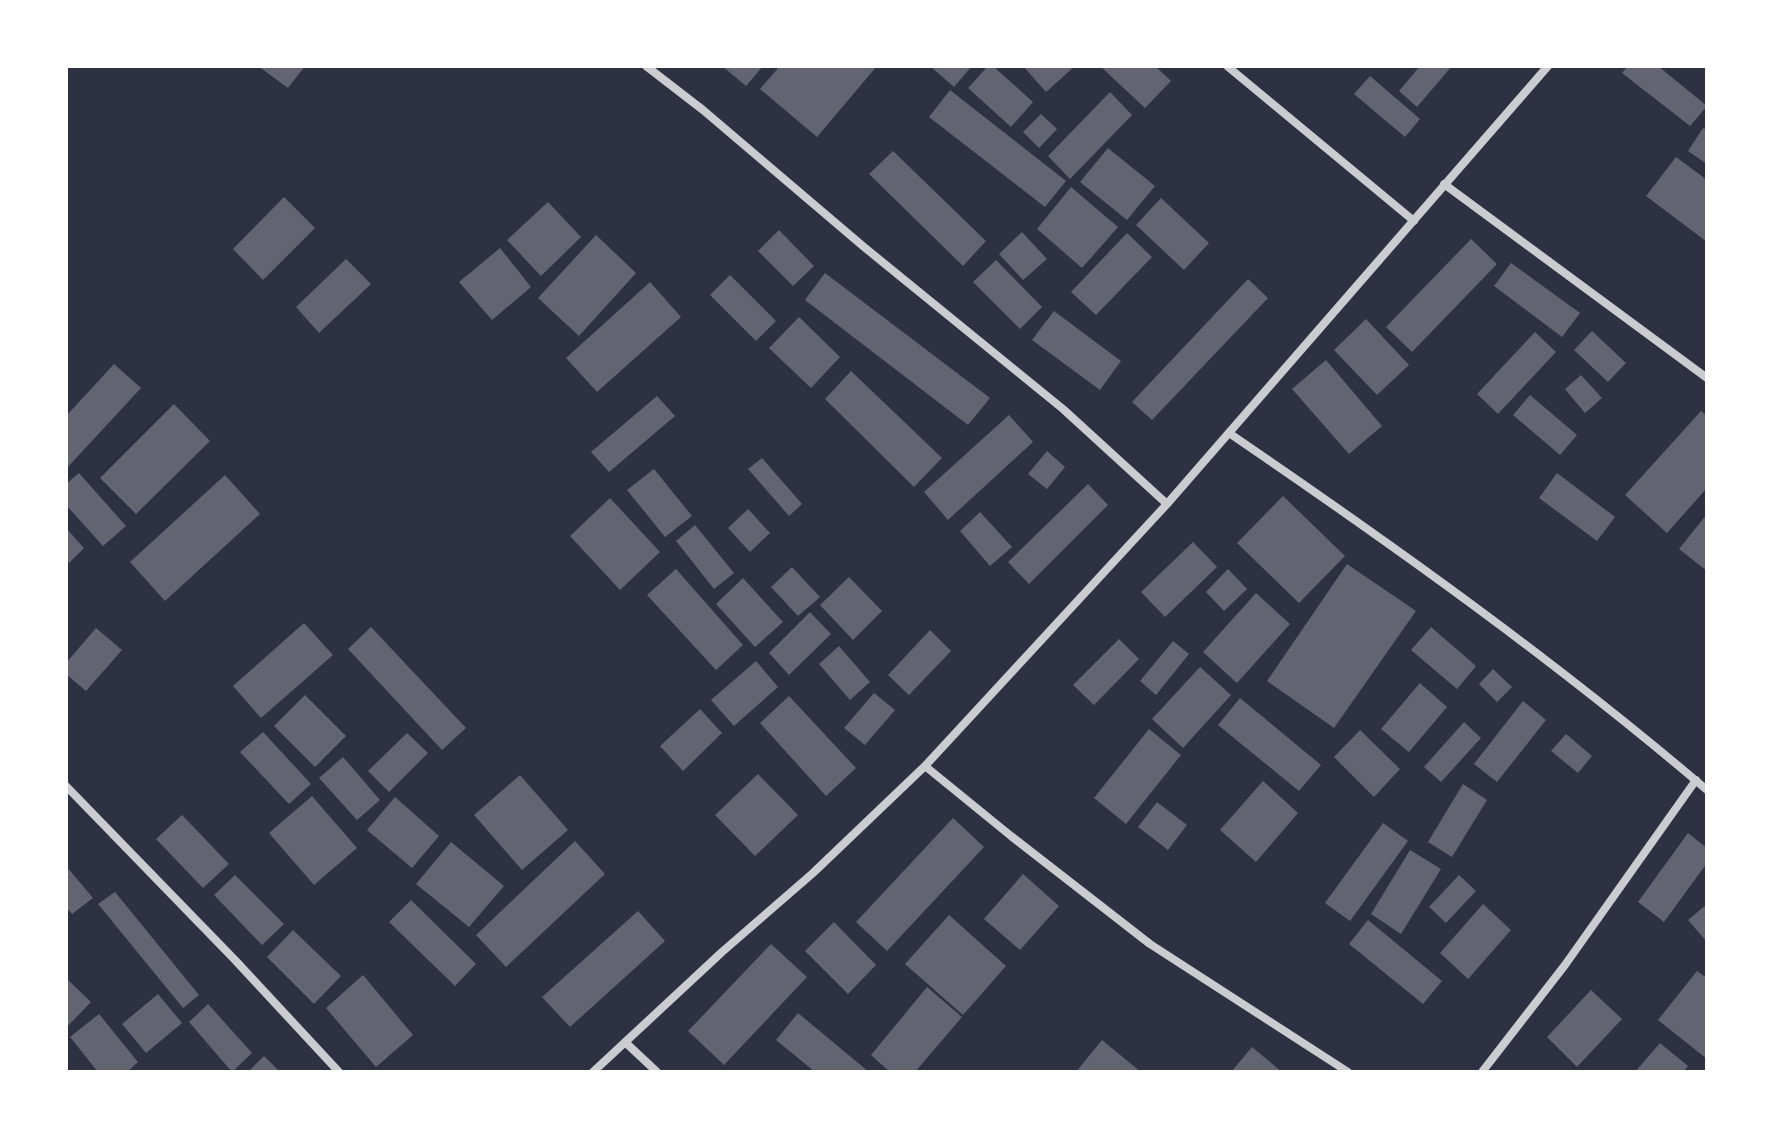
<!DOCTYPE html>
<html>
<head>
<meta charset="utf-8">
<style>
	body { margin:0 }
	#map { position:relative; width:1773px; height:1138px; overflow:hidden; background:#2d3142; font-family:Lato,sans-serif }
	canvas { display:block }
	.frame { position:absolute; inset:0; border:68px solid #fff; pointer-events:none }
</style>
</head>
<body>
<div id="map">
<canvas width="1773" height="1138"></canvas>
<div class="frame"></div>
</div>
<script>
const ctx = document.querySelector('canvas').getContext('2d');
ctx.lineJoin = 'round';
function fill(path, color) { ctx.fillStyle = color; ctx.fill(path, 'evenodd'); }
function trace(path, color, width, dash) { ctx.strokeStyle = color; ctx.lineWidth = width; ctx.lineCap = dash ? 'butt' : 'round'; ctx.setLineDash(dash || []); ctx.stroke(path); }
const building = new Path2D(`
	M 258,66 L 305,66 L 288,88 Z
	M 722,66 L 763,66 L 746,86 Z
	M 780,66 L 877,66 L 817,137 L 760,89 Z
	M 930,66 L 972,66 L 954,87 Z
	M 988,66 L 993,66 L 1033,102 L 1011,127 L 968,88 Z
	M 1023,66 L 1075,66 L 1046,92 Z
	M 1100,66 L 1155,66 L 1171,81 L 1145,108 Z
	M 1420,66 L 1452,66 L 1417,107 L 1399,91 Z
	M 1628,66 L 1658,66 L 1707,106 L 1690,126 L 1622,73 Z
	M 1370,76 L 1420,119 L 1405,137 L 1354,94 Z
	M 950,90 L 1066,181 L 1045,207 L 929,117 Z
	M 1110,92 L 1132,115 L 1070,179 L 1048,156 Z
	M 1041,114 L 1057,129 L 1039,148 L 1023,132 Z
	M 1703,128 L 1707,130 L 1707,164 L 1688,151 Z
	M 1108,148 L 1155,186 L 1127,220 L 1080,182 Z
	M 893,151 L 986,241 L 963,266 L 869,174 Z
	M 1676,157 L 1707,180 L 1707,242 L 1646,196 Z
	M 1071,187 L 1118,227 L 1082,268 L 1037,229 Z
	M 284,197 L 315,228 L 263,280 L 233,249 Z
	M 1161,198 L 1209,243 L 1184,270 L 1136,225 Z
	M 548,202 L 581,237 L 541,276 L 507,240 Z
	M 779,230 L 814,266 L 793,286 L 758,251 Z
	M 1022,232 L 1047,259 L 1023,280 L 999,254 Z
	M 1127,233 L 1152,257 L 1096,315 L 1071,292 Z
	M 596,235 L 636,273 L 579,336 L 538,298 Z
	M 1471,239 L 1497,264 L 1412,352 L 1386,327 Z
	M 500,248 L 531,287 L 492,320 L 459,282 Z
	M 346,259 L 371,284 L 319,333 L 296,307 Z
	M 996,260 L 1042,307 L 1020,329 L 973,282 Z
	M 1511,263 L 1580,313 L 1562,337 L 1494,286 Z
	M 825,273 L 990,398 L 968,425 L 805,300 Z
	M 730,275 L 776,321 L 756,341 L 710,295 Z
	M 1248,279 L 1268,298 L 1152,420 L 1132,402 Z
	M 650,282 L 681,317 L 597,392 L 566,358 Z
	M 1054,311 L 1121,361 L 1100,390 L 1032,340 Z
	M 799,317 L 840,357 L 811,388 L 769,348 Z
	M 1366,319 L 1409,365 L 1377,395 L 1334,350 Z
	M 1592,331 L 1626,363 L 1608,382 L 1574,350 Z
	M 1535,332 L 1556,352 L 1498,414 L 1477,394 Z
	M 1326,360 L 1382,426 L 1349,454 L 1292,389 Z
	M 114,364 L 141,388 L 66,469 L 66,416 Z
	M 851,371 L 942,458 L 914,487 L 825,399 Z
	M 1581,375 L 1602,398 L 1585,413 L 1565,389 Z
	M 1530,395 L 1577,435 L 1560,455 L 1513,415 Z
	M 657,396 L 675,416 L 609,472 L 591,452 Z
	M 174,404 L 210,441 L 136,514 L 100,478 Z
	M 1701,411 L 1707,416 L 1707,488 L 1667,533 L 1625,495 Z
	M 1009,415 L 1033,442 L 948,520 L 924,492 Z
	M 1047,451 L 1065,467 L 1047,489 L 1028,474 Z
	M 762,458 L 802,504 L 789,516 L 748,469 Z
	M 654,469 L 692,516 L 665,537 L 627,490 Z
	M 79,473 L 126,526 L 103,546 L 66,505 L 66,484 Z
	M 1557,473 L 1615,517 L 1597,541 L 1539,498 Z
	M 225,475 L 260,514 L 165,601 L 130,562 Z
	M 1088,484 L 1108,505 L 1029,584 L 1008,562 Z
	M 1283,496 L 1345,556 L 1299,603 L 1237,543 Z
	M 610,498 L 660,552 L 620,590 L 570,536 Z
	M 748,509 L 770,533 L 750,552 L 728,528 Z
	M 980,512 L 1012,547 L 990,566 L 960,531 Z
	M 1707,514 L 1707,571 L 1679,549 Z
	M 695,525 L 734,573 L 714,589 L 676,541 Z
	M 66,528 L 84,548 L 69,563 L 66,560 Z
	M 1193,542 L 1217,567 L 1165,617 L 1141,592 Z
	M 1347,564 L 1416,611 L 1334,728 L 1267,681 Z
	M 792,567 L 820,597 L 798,616 L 771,587 Z
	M 676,569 L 743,645 L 716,670 L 647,595 Z
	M 1228,569 L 1247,589 L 1224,611 L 1206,592 Z
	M 849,577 L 882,611 L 853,640 L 820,605 Z
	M 743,578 L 783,622 L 755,647 L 716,604 Z
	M 1256,593 L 1290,624 L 1237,683 L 1203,652 Z
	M 810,612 L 831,634 L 789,675 L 769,653 Z
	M 304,623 L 333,655 L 261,718 L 233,686 Z
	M 371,627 L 466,728 L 442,750 L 348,649 Z
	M 1431,627 L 1476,666 L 1457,689 L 1411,650 Z
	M 96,628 L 122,650 L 86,691 L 66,674 L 66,663 Z
	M 930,630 L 951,651 L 909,695 L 888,675 Z
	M 1119,639 L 1139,659 L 1094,705 L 1073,685 Z
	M 1173,641 L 1189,654 L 1156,695 L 1140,681 Z
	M 839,646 L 870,682 L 850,700 L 819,664 Z
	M 756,661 L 778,687 L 734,726 L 711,700 Z
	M 1200,667 L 1231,695 L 1183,748 L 1152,719 Z
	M 1493,669 L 1512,687 L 1497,702 L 1479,684 Z
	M 1420,683 L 1447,707 L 1409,752 L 1381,729 Z
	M 874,693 L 895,710 L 865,745 L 844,728 Z
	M 305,695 L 346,736 L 315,767 L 274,726 Z
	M 789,696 L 856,768 L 826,796 L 760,723 Z
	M 1240,698 L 1321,765 L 1299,791 L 1218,725 Z
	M 1523,701 L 1546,720 L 1497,782 L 1474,764 Z
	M 700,709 L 722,733 L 683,771 L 660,746 Z
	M 1464,722 L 1481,738 L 1441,782 L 1424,767 Z
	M 1149,729 L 1181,755 L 1126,824 L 1094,798 Z
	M 1360,730 L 1400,769 L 1374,797 L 1334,757 Z
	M 263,732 L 311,784 L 289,804 L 240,752 Z
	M 407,733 L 428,753 L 389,792 L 368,771 Z
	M 1566,734 L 1592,756 L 1578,773 L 1551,751 Z
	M 343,757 L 380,800 L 357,820 L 319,778 Z
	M 758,774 L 798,815 L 755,856 L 715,815 Z
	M 520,775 L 568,830 L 522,870 L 474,815 Z
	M 1263,781 L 1298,813 L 1256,862 L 1220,830 Z
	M 1463,784 L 1487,800 L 1452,857 L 1428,842 Z
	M 312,796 L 357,848 L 314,885 L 269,833 Z
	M 395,797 L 439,836 L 412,868 L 367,830 Z
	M 1157,802 L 1187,825 L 1168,850 L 1138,827 Z
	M 182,815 L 229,864 L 203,888 L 156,839 Z
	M 953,818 L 984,847 L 887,951 L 856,922 Z
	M 1383,823 L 1408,841 L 1350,921 L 1325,903 Z
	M 1688,833 L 1707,848 L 1707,863 L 1664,922 L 1638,902 Z
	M 575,841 L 605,874 L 506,967 L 476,935 Z
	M 451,842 L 504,886 L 469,927 L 416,884 Z
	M 1410,850 L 1441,869 L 1401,934 L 1371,914 Z
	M 66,866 L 93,898 L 72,914 L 66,907 Z
	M 1023,874 L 1059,906 L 1020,950 L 984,919 Z
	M 235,875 L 284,924 L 262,945 L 214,895 Z
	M 1459,875 L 1476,891 L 1446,923 L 1429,907 Z
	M 115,892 L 199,995 L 183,1008 L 98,904 Z
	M 411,900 L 476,964 L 455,986 L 389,922 Z
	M 1483,904 L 1511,930 L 1468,979 L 1440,953 Z
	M 1707,904 L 1707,942 L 1688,920 Z
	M 638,911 L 665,941 L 570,1027 L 542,997 Z
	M 949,915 L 1006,966 L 963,1015 L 905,964 Z
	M 1368,920 L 1442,981 L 1423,1004 L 1349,944 Z
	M 834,922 L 876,965 L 848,994 L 805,951 Z
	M 293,930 L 341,976 L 314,1004 L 267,957 Z
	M 771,944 L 807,977 L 724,1065 L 688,1031 Z
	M 1697,971 L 1707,978 L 1707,1059 L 1658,1020 Z
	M 363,975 L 413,1035 L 376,1067 L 326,1008 Z
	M 66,978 L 91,1002 L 66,1028 Z
	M 927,987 L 962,1017 L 915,1072 L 890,1072 L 871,1055 Z
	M 1591,990 L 1622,1019 L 1577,1067 L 1547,1037 Z
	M 158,994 L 182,1023 L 146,1053 L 122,1024 Z
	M 208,1004 L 252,1053 L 232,1072 L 189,1022 Z
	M 798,1013 L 869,1072 L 815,1072 L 776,1040 Z
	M 99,1014 L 138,1062 L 127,1072 L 98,1072 L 70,1037 Z
	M 1102,1040 L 1141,1072 L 1076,1072 Z
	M 1660,1043 L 1688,1066 L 1683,1072 L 1635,1072 Z
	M 1252,1047 L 1282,1072 L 1231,1072 Z
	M 264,1056 L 280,1072 L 248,1072 Z`);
const minor = new Path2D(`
	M 646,66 L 703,110 L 864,247 L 1063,409 L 1167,504
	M 1227,66 L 1414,221
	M 1444,184 L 1707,378
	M 1229,433 C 1393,545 1556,661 1707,790
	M 925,766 L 1011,836 L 1150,944 L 1348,1072
	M 66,786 L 235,960 L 339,1072
	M 625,1042 L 657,1072
	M 593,1072 L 722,952 L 813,873 L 925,766 L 1167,504 L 1548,66
	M 1482,1072 L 1565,965 L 1696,780`);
fill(building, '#626471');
trace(minor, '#caccd0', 8);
</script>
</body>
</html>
